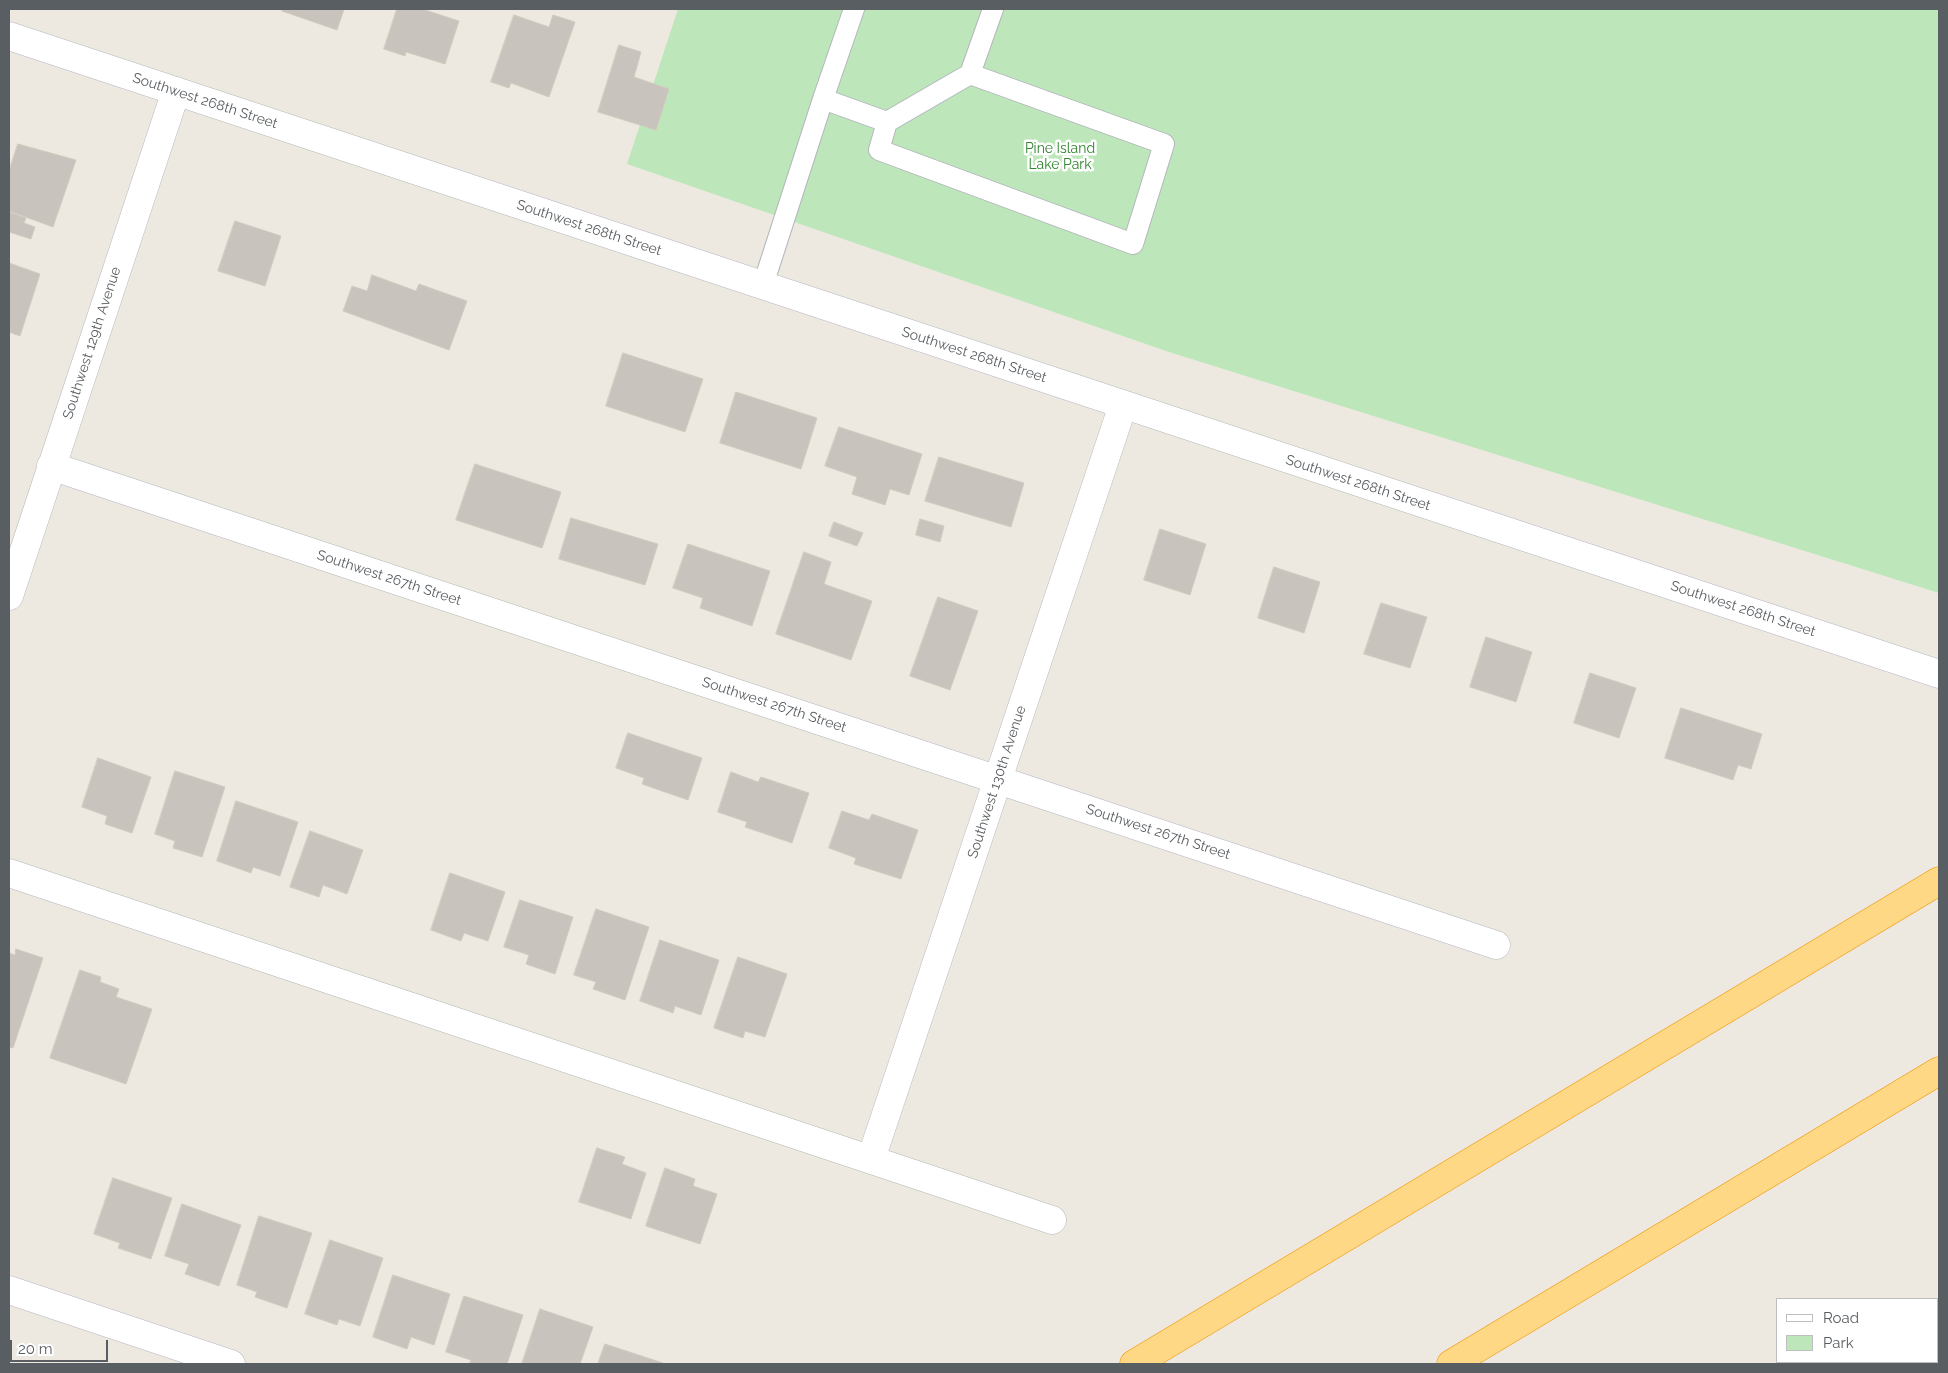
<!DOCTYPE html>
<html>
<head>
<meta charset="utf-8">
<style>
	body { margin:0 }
	#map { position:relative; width:1948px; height:1373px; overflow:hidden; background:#ede9e0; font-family:Raleway,sans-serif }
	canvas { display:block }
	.frame { position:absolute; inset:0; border:10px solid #595e62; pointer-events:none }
	.legend { position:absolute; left:1776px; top:1298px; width:162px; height:65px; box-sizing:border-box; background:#fff; border:1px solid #bdbfc0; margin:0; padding:6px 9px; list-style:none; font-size:15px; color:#595e62 }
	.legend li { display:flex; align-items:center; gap:10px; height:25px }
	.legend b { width:25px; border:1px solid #bdbfc0 }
	.scale { position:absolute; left:10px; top:1340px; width:98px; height:22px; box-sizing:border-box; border:2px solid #595e62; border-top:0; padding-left:6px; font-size:15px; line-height:18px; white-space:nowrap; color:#595e62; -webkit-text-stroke:4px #fff; paint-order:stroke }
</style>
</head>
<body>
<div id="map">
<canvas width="1948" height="1373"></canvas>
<div class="frame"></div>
<ul class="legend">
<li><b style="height:6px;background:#fff"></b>Road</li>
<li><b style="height:14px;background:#bde7ba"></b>Park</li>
</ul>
<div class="scale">20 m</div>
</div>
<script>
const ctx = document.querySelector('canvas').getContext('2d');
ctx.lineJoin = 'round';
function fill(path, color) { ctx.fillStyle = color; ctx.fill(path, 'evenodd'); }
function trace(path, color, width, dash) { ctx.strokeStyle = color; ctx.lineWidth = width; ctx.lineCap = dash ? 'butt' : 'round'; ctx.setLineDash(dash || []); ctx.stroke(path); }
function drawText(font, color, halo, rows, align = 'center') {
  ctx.font = font + ' Raleway,sans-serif'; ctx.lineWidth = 5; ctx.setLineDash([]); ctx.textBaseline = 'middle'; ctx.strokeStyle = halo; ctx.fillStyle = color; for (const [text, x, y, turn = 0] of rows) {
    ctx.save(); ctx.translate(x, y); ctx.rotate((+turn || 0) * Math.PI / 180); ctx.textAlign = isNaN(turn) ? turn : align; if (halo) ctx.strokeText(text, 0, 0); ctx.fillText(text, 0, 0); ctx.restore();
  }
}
const green = new Path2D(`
	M 678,9 L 1939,9 L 1939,593 L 1169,352 L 627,164 Z`);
const building = new Path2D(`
	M 283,9 L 344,9 L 337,30 L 282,11 Z
	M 397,9 L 422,9 L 459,21 L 445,64 L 406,52 L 405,56 L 384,49 Z
	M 514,15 L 549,27 L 553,15 L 575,22 L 549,97 L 511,83 L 509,88 L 491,82 Z
	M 619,45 L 641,52 L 634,77 L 669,89 L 656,130 L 598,112 Z
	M 18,144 L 76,160 L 53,227 L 9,211 L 9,171 Z
	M 9,212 L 26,218 L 24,223 L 35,227 L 31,239 L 9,232 Z
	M 235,221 L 281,236 L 265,286 L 218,271 Z
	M 9,263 L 40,274 L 20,336 L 9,332 Z
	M 372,275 L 416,291 L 419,284 L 467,301 L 449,350 L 343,311 L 352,286 L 367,291 Z
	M 623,353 L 703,379 L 685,432 L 606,406 Z
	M 736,392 L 817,418 L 801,469 L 720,443 Z
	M 839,427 L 922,454 L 909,495 L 890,489 L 885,505 L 852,494 L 857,477 L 825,466 Z
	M 939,457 L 1024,483 L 1011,527 L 925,501 Z
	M 475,464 L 561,492 L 542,548 L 456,520 Z
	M 571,518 L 658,544 L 645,585 L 559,559 Z
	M 920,519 L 944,526 L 940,542 L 916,535 Z
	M 834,522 L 863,533 L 857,546 L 829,536 Z
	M 1160,529 L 1206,544 L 1190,595 L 1144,580 Z
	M 688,544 L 770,571 L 752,626 L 700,608 L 703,598 L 673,588 Z
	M 804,552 L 831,562 L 824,584 L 872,601 L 851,660 L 776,634 Z
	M 1274,567 L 1320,582 L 1304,633 L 1258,618 Z
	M 938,597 L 978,611 L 950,690 L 910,676 Z
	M 1381,603 L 1427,617 L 1410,668 L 1364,654 Z
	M 1486,637 L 1532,652 L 1516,702 L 1470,687 Z
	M 1590,673 L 1636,688 L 1619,738 L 1574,723 Z
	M 1681,708 L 1762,734 L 1751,769 L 1738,765 L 1733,780 L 1665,758 Z
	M 628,733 L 702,758 L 688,800 L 642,784 L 644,778 L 616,768 Z
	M 98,758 L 151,777 L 132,833 L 105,824 L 107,816 L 82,807 Z
	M 175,771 L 225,787 L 202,857 L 173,848 L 175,841 L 155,834 Z
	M 731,772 L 758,782 L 761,777 L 809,793 L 792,843 L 745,827 L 747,822 L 718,812 Z
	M 236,801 L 298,822 L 280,876 L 253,867 L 251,873 L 217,861 Z
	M 842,811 L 869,820 L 872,814 L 918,830 L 901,879 L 854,864 L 856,858 L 829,848 Z
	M 310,831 L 363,850 L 347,894 L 323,885 L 319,897 L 290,887 Z
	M 450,873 L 505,892 L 488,941 L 464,933 L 461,941 L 431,930 Z
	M 520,900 L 573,917 L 555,974 L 526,964 L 529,955 L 504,947 Z
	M 596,909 L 649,927 L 625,1000 L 593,989 L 596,982 L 574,975 Z
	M 660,940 L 719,960 L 701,1015 L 675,1006 L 673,1013 L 640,1001 Z
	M 16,949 L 43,958 L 13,1048 L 9,1047 L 9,953 L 15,955 Z
	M 738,957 L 787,974 L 765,1037 L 745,1031 L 743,1038 L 714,1028 Z
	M 80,970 L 101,977 L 100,982 L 119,989 L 116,997 L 152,1009 L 126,1084 L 50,1058 Z
	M 597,1148 L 625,1157 L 622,1164 L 646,1173 L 631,1219 L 579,1202 Z
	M 665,1168 L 695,1179 L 693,1186 L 717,1194 L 700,1244 L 646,1226 Z
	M 113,1178 L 172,1198 L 151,1259 L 118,1248 L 120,1243 L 94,1234 Z
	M 182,1204 L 241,1225 L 219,1286 L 185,1274 L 189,1264 L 165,1256 Z
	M 259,1216 L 312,1233 L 287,1308 L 255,1297 L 257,1292 L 237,1285 Z
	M 330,1240 L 383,1258 L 360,1326 L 339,1319 L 337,1325 L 305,1314 Z
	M 393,1275 L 450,1294 L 434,1345 L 411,1337 L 407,1349 L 373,1337 Z
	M 464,1296 L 523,1315 L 507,1364 L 469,1364 L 471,1360 L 446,1352 Z
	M 540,1309 L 593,1327 L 580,1364 L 522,1364 Z
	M 605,1344 L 663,1363 L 663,1364 L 598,1364 Z`);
const lane = new Path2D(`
	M 970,74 L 993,9
	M 823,99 L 854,9
	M 763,285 L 823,99 L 887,122 L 879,150 L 1133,244 L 1164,144 L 970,74 L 887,122`);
const street = new Path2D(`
	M 51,466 L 1496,945
	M 9,596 L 176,91
	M 9,873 L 1052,1220
	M 871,1159 L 1123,405
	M 9,1290 L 231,1364`);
const secondary = new Path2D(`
	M 9,36 L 1939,674
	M 1937,1315 L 1939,1313
	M 1866,1364 L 1867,1362`);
const highway = new Path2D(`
	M 1134,1364 L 1939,881
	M 1451,1364 L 1939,1071`);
const streetNames = [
	["Southwest 268th Street",205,101,18],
	["Southwest 268th Street",589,228,18],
	["Southwest 129th Avenue",92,343,-72],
	["Southwest 268th Street",974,355,18],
	["Southwest 268th Street",1358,483,18],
	["Southwest 267th Street",389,578,18],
	["Southwest 268th Street",1743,609,18],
	["Southwest 267th Street",774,705,18],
	["Southwest 130th Avenue",997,782,-72],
	["Southwest 267th Street",1158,832,18]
];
const parkNames = [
	["Pine Island",1060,149],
	["Lake Park",1060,165]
];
fill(green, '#bde7ba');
fill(building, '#c8c4bd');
trace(building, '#d2cabe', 1);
trace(lane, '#b3b7bc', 22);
trace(street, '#b3b7bc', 29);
trace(secondary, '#b4b8be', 29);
trace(highway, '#ed9300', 29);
trace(lane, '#fff', 20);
trace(street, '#fff', 28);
trace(secondary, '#fff', 28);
trace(highway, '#ffd885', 28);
drawText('14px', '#595e62', '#fff', streetNames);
drawText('14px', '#30842e', '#fff', parkNames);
</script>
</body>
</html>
